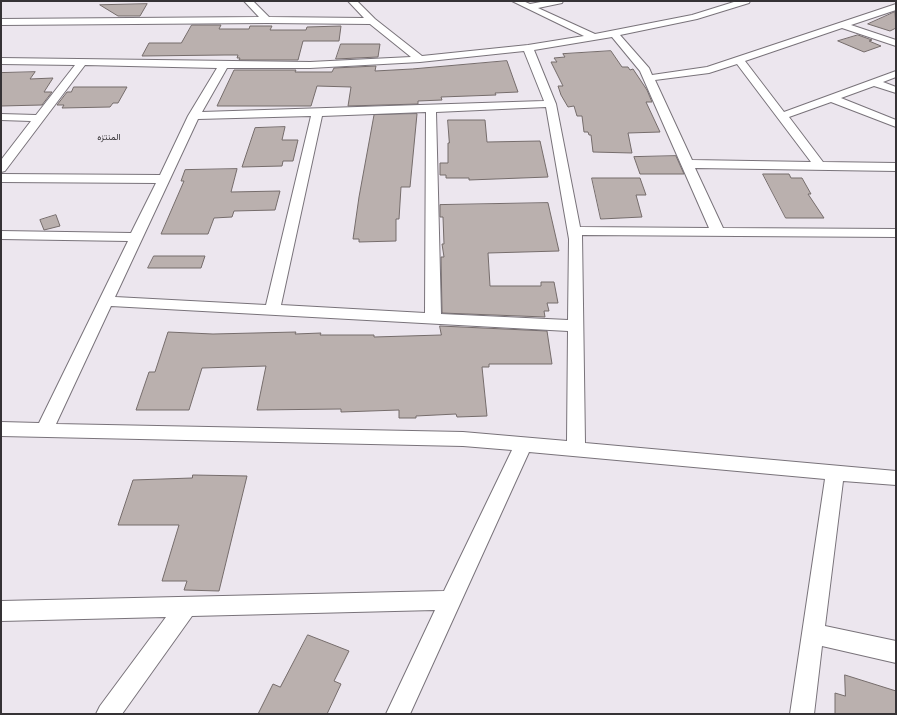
<!DOCTYPE html>
<html>
<head>
<meta charset="utf-8">
<style>
	body { margin:0 }
	#map { position:relative; width:897px; height:715px; overflow:hidden; background:#ece6ee; font-family:Georgia,serif }
	canvas { display:block }
	.frame { position:absolute; inset:0; border:2px solid #353235; pointer-events:none }
</style>
</head>
<body>
<div id="map">
<canvas width="897" height="715"></canvas>
<div class="frame"></div>
</div>
<script>
const ctx = document.querySelector('canvas').getContext('2d');
ctx.lineJoin = 'round';
function fill(path, color) { ctx.fillStyle = color; ctx.fill(path, 'evenodd'); }
function trace(path, color, width, dash) { ctx.strokeStyle = color; ctx.lineWidth = width; ctx.lineCap = dash ? 'butt' : 'round'; ctx.setLineDash(dash || []); ctx.stroke(path); }
function drawText(font, color, halo, rows, align = 'center') {
  ctx.font = font + ' Georgia,Vazirmatn,serif'; ctx.lineWidth = 4; ctx.setLineDash([]); ctx.textBaseline = 'middle'; ctx.strokeStyle = halo; ctx.fillStyle = color; for (const [text, x, y, turn = 0] of rows) {
    ctx.save(); ctx.translate(x, y); ctx.rotate((+turn || 0) * Math.PI / 180); ctx.textAlign = isNaN(turn) ? turn : align; if (halo) ctx.strokeText(text, 0, 0); ctx.fillText(text, 0, 0); ctx.restore();
  }
}
const building = new Path2D(`
	M 147,4 L 140,16 L 118,16 L 100,5 Z
	M 895,12 L 896,28 L 890,31 L 868,24 Z
	M 192,25 L 221,25 L 219,29 L 249,29 L 250,26 L 272,26 L 270,30 L 306,30 L 307,27 L 341,26 L 339,41 L 303,41 L 298,60 L 239,60 L 240,58 L 237,58 L 238,55 L 225,55 L 142,56 L 149,43 L 181,43 Z
	M 858,35 L 872,40 L 869,41 L 881,46 L 864,52 L 838,41 Z
	M 341,44 L 380,44 L 378,57 L 336,59 Z
	M 611,51 L 622,67 L 628,67 L 630,70 L 633,69 L 647,90 L 652,102 L 646,102 L 660,132 L 628,133 L 632,153 L 593,152 L 591,135 L 589,135 L 588,132 L 584,132 L 582,116 L 577,116 L 574,106 L 568,107 L 561,95 L 558,86 L 563,86 L 551,62 L 557,62 L 554,58 L 565,57 L 563,54 Z
	M 507,61 L 518,92 L 495,93 L 496,95 L 441,97 L 442,100 L 418,101 L 418,104 L 348,106 L 351,87 L 317,86 L 311,106 L 217,106 L 234,70 L 296,70 L 295,72 L 332,72 L 334,68 L 376,66 L 375,71 L 412,69 Z
	M 35,72 L 30,79 L 53,78 L 44,92 L 52,92 L 42,105 L 1,106 L 1,73 Z
	M 74,87 L 127,87 L 118,103 L 113,103 L 110,107 L 62,108 L 64,105 L 57,105 L 67,92 L 71,92 Z
	M 417,114 L 410,187 L 401,187 L 399,219 L 396,219 L 396,241 L 359,242 L 359,239 L 353,239 L 359,197 L 374,115 Z
	M 448,120 L 485,120 L 487,142 L 540,141 L 548,177 L 469,180 L 469,178 L 446,178 L 446,175 L 440,175 L 440,163 L 448,163 L 448,143 L 449,143 Z
	M 285,127 L 282,140 L 298,140 L 293,161 L 283,161 L 282,166 L 242,167 L 255,128 Z
	M 676,156 L 684,174 L 640,174 L 634,157 Z
	M 237,169 L 231,192 L 280,191 L 275,210 L 234,211 L 232,217 L 214,218 L 208,234 L 161,234 L 184,181 L 181,181 L 185,170 Z
	M 763,174 L 789,174 L 791,178 L 802,178 L 811,194 L 808,194 L 824,218 L 786,218 Z
	M 592,178 L 640,178 L 646,195 L 636,195 L 642,217 L 601,219 Z
	M 548,203 L 559,251 L 488,253 L 490,286 L 541,286 L 541,282 L 554,282 L 558,303 L 547,303 L 549,311 L 544,311 L 545,317 L 442,313 L 441,257 L 444,257 L 442,244 L 444,244 L 443,217 L 440,217 L 440,205 Z
	M 56,215 L 60,226 L 44,230 L 40,220 Z
	M 154,256 L 205,256 L 201,268 L 148,268 Z
	M 440,326 L 547,331 L 552,364 L 489,364 L 489,367 L 482,367 L 487,416 L 457,417 L 456,414 L 416,416 L 416,418 L 399,418 L 399,410 L 341,412 L 341,409 L 257,410 L 266,366 L 202,368 L 189,410 L 136,410 L 149,372 L 155,372 L 168,332 L 213,334 L 296,332 L 295,334 L 321,333 L 320,335 L 374,335 L 374,337 L 441,335 Z
	M 193,475 L 247,476 L 219,591 L 184,590 L 187,581 L 162,581 L 179,525 L 118,525 L 133,480 L 192,478 Z
	M 308,635 L 349,651 L 334,681 L 341,684 L 327,714 L 258,714 L 273,684 L 280,687 Z
	M 845,675 L 896,691 L 896,714 L 835,714 L 835,693 L 845,696 Z`);
const minor = new Path2D(`
	M 244,1 L 253,1 L 269,17 L 364,18 L 348,1 L 357,1 L 375,19 L 422,56 L 528,45 L 584,36 L 512,1 L 523,1 L 530,4 L 546,1 L 563,1 L 562,3 L 538,8 L 595,34 L 692,15 L 737,1 L 750,1 L 749,3 L 697,19 L 620,35 L 649,68 L 652,75 L 707,67 L 896,4 L 896,10 L 851,25 L 896,40 L 896,46 L 842,28 L 745,61 L 784,112 L 896,71 L 896,77 L 883,82 L 896,87 L 896,93 L 874,86 L 841,98 L 896,120 L 896,127 L 831,102 L 789,117 L 823,162 L 896,163 L 896,171 L 695,168 L 723,228 L 896,229 L 896,237 L 582,235 L 585,443 L 896,471 L 896,485 L 843,481 L 825,626 L 896,641 L 896,663 L 822,646 L 814,714 L 790,714 L 825,479 L 529,452 L 410,714 L 386,714 L 435,610 L 192,616 L 122,714 L 96,714 L 100,706 L 166,617 L 1,621 L 1,601 L 444,591 L 512,450 L 463,446 L 1,436 L 1,422 L 39,423 L 128,241 L 1,239 L 1,231 L 131,233 L 156,183 L 1,182 L 1,174 L 160,175 L 188,116 L 217,68 L 85,65 L 5,171 L 1,172 L 1,160 L 31,121 L 1,120 L 1,114 L 36,115 L 75,65 L 1,64 L 1,58 L 310,62 L 411,57 L 370,24 L 267,23 L 1,25 L 1,19 L 259,17 ZM 612,37 L 640,71 L 709,228 L 580,227 L 556,104 L 534,50 ZM 524,51 L 544,101 L 202,112 L 227,68 L 310,68 L 420,62 ZM 737,64 L 811,162 L 692,160 L 655,80 L 709,73 ZM 546,107 L 569,239 L 568,320 L 441,314 L 436,112 ZM 426,112 L 425,313 L 281,305 L 322,116 ZM 311,116 L 266,305 L 115,297 L 198,119 ZM 111,306 L 568,331 L 567,441 L 463,432 L 56,424 Z`);
const farNeighbourhoodnames = [
	["المنتزه",109,139]
];
fill(building, '#bab0ae');
trace(building, '#756c6b', 1);
trace(minor, '#79737a', 2);
fill(minor, '#fff');
drawText('9px', '#353235', '#ece6ee', farNeighbourhoodnames);
</script>
</body>
</html>
